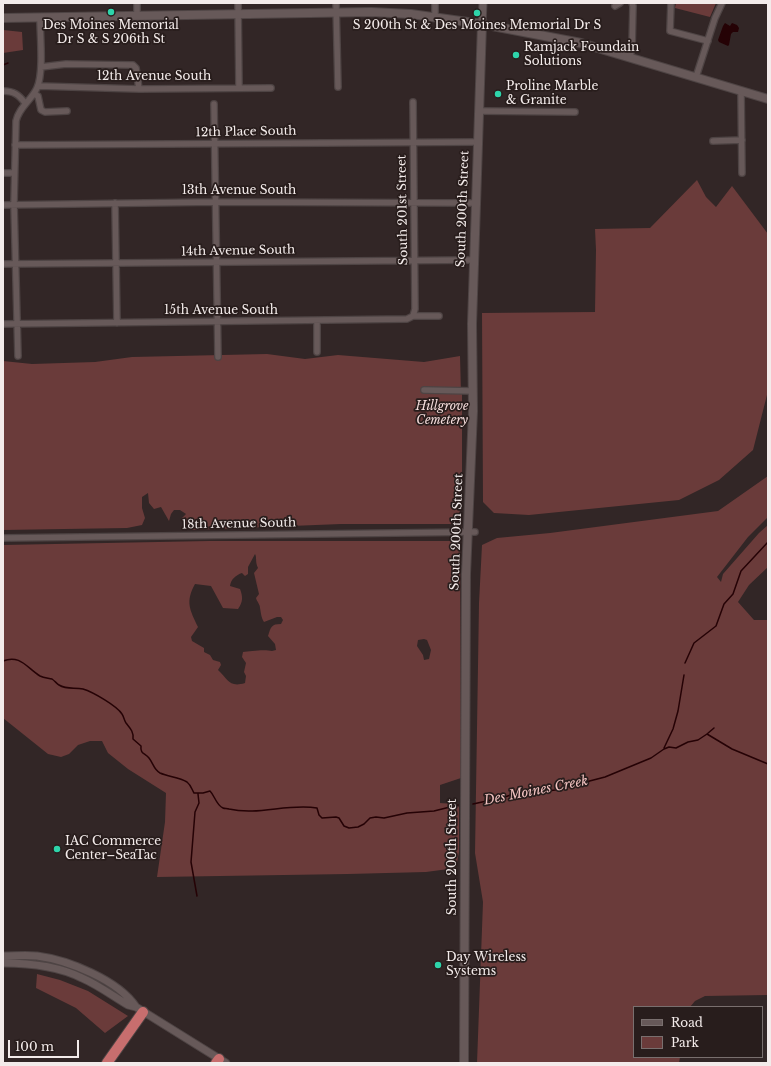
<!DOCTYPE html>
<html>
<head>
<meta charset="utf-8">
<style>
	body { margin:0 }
	#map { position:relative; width:771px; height:1066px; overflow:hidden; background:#322626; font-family:"Libre Baskerville",serif }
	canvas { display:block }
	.frame { position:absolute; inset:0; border:4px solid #f3ebea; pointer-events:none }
	.legend { position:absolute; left:633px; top:1006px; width:130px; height:52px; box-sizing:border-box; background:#281d1c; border:1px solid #796f6e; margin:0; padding:5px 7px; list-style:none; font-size:12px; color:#f3ebea }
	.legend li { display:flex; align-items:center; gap:8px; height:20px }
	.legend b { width:20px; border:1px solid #796f6e }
	.scale { position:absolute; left:8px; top:1040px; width:71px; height:18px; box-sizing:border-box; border:2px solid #f3ebea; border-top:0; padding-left:5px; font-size:12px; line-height:14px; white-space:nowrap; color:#f3ebea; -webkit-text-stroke:3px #281d1c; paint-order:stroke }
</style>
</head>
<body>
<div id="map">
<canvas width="771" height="1066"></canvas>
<div class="frame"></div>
<ul class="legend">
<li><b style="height:5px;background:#675959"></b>Road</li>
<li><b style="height:11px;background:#6a3b3a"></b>Park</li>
</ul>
<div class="scale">100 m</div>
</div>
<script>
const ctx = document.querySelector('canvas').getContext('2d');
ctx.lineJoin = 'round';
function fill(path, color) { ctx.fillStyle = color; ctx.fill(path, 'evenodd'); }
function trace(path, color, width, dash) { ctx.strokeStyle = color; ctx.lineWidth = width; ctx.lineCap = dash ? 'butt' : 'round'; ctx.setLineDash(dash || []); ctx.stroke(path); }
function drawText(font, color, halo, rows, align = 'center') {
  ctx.font = font + ' "Libre Baskerville",serif'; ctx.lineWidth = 3.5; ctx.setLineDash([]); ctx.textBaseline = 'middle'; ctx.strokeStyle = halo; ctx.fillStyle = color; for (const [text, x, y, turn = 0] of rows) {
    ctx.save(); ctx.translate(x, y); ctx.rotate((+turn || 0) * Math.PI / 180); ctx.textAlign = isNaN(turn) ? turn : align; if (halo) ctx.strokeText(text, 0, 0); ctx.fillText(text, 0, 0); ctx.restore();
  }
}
const green = new Path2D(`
	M 676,3 L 716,3 L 710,17 L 675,8 Z
	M 3,30 L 22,32 L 23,50 L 3,53 Z
	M 697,180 L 706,197 L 716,207 L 732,186 L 768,234 L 768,391 L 753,450 L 719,480 L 679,500 L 529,515 L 494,513 L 483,502 L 482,313 L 595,312 L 596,250 L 595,229 L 650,228 Z
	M 267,354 L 305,359 L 338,355 L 424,362 L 460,356 L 461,393 L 462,393 L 462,478 L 459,521 L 450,524 L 341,524 L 191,530 L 181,519 L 186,514 L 180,510 L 174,510 L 171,514 L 169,521 L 161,507 L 154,509 L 149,503 L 148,493 L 142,497 L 142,508 L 145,518 L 142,525 L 127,528 L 3,530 L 3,361 L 32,364 L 95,362 L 132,357 Z
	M 768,476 L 768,517 L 748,537 L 717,577 L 721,582 L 723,574 L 759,533 L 768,525 L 768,567 L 749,585 L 738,602 L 754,620 L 768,620 L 768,995 L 705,996 L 695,1001 L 690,1007 L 634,1007 L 634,1057 L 680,1057 L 679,1063 L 477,1063 L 483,902 L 475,853 L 479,603 L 482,545 L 497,538 L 550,533 L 718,511 Z
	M 209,541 L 460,541 L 461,778 L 440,785 L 440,803 L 454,804 L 459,807 L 459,852 L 456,868 L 426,872 L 348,874 L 157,877 L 165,822 L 166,793 L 128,769 L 108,753 L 102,741 L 90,741 L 78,745 L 69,754 L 61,757 L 48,754 L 3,718 L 3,545 ZM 255,554 C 257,557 255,562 258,568 L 254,573 L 259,594 L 256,598 C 257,602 260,604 260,608 C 261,613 261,617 264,622 L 277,617 L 281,617 L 283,620 L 281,624 C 271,624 271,627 268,636 L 275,644 L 276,650 L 272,651 C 265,649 250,651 243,652 L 242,657 L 246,663 L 244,672 L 246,676 L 245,683 C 229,688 228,679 218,670 L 221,665 L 220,662 L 213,660 L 210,655 L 204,652 L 204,648 L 192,641 L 191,637 L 198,627 C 190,610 185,602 195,584 L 211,586 L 223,608 L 238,609 C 243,602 243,597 240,589 L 230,586 C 231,579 236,575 242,573 L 245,576 L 248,574 L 248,567 ZM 424,639 L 427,640 L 431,650 L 429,659 L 424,660 L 423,655 L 417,646 L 418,640 Z
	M 37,974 L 60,980 L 88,991 L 128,1016 L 105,1033 L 76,1008 L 36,988 Z`);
const water = new Path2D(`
	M 725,23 L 730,26 L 732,23 L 737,25 L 739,28 L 738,32 L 733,32 L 731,34 L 729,45 L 728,46 L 719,42 L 718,40 L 723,26 Z`);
const stream = new Path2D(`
	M 3,65 L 8,63
	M 3,661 C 20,654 27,668 40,676 C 44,678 48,678 52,679 C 55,681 57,684 59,685 C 67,690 75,687 83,689 C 93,692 117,706 122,714 C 124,717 124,720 126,723 C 130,728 134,732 133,739 L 141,746 C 140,754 145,753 149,758 C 153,763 154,770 160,773 C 169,777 179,777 187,782 C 191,785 192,790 194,793 L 203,793 L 210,791 C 215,796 216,805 223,808 C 225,809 227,808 229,809 C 258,816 288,803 317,808 L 319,815 L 322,818 L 336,817 L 339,818 L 344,826 L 349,828 L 358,827 L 364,824 L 370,818 L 376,817 L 384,818 L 407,813 L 434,811 L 458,805
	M 685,663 L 694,643 L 716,626 L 724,604 L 733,594 L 741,571 L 768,542
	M 707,734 L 732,749 L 768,764
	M 664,748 L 673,729 L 678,711 L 684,675
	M 473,804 L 505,797 L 516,793 L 541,792 L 555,790 L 605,777 L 651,758 L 664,749 L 669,747 L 676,748 L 688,742 L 698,740 L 707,734 L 714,728
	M 197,896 L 191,862 L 195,812 L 199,803 L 198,794`);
const minor = new Path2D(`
	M 137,3 L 137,16
	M 238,3 L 239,88
	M 336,3 L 338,87
	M 435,3 L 435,18
	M 671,3 L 670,31 L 708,41
	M 615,6 L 620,3
	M 630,57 L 632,48 L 633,6 L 632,3
	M 41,67 L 66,64 L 133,65 L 136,68 L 139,89
	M 696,77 L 715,18 L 722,3
	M 38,86 L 139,89 L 271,88
	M 3,91 C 14,91 19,95 25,103
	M 741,91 L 742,173
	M 34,94 L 38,96 L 41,110 L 45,112 L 67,111
	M 214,104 L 218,357
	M 479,111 L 575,112
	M 713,141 L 742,140
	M 15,145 L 478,142
	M 3,173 L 14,173
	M 115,203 L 117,323
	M 3,205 L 215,202 L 475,203
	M 3,264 L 473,260
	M 413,316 L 415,309 L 413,102
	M 317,321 L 317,352
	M 3,324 L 407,319 L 413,316 L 439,316
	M 18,356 L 14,204 L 16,121 C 19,107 31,101 37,88 C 44,72 40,36 40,18
	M 424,390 L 473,391
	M 3,538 L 475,532`);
const tertiary = new Path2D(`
	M 482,24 L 483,3
	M 3,956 C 14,956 26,955 37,956 C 68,960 118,980 136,1007
	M 3,963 C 30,963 58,966 82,978 C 98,985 113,996 128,1005 L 136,1007 L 226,1063`);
const secondary = new Path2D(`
	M 3,18 L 371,12 L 411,14 L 482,24 L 581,43 L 768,99
	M 464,1063 L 466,574 L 473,411 L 472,324 L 482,24`);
const motorway = new Path2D(`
	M 107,1063 L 143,1012
	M 216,1063 L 219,1059`);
const markers = [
	[111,12,4,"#2ed4aa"],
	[477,13,4,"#2ed4aa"],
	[516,55,4,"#2ed4aa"],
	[498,94,4,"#2ed4aa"],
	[57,849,4,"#2ed4aa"],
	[438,965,4,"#2ed4aa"]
];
const poiNames = [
	["Des Moines Memorial",111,26,"center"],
	["Dr S & S 206th St",111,40,"center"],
	["S 200th St & Des Moines Memorial Dr S",477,26,"center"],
	["Ramjack Foundain",524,48],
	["Solutions",524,62],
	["Proline Marble",506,87],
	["& Granite",506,101],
	["IAC Commerce",65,842],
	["Center–SeaTac",65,856],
	["Day Wireless",446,958],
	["Systems",446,972]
];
const streetNames = [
	["12th Avenue South",154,77],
	["12th Place South",246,132,-1],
	["13th Avenue South",239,191],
	["South 200th Street",463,209,-88],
	["South 201st Street",403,210,-91],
	["14th Avenue South",238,251,-1],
	["15th Avenue South",221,311],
	["18th Avenue South",239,524,-1],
	["South 200th Street",457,532,-88],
	["South 200th Street",453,857,-90]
];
const parkNames = [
	["Hillgrove",442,407],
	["Cemetery",442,421]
];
const waterNames = [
	["Des Moines Creek",536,791,-11]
];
fill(green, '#6a3b3a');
fill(water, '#250205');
trace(stream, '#250205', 1.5);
trace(minor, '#4e4444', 8);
trace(tertiary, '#4e4444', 9);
trace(secondary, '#4e4444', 10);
trace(motorway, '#4e4444', 12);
trace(minor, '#675959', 5.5);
trace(tertiary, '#675959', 7);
trace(secondary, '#675959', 8);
trace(motorway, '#c76e6e', 10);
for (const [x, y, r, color] of markers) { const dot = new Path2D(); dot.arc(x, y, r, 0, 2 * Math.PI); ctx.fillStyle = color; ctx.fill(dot); trace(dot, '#281d1c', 1.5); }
drawText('12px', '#f3ebea', '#281d1c', poiNames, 'left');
drawText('12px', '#f3ebea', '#281d1c', streetNames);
drawText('italic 12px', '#f5dddc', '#281d1c', parkNames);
drawText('italic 13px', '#f3c4c2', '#281d1c', waterNames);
</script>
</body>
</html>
